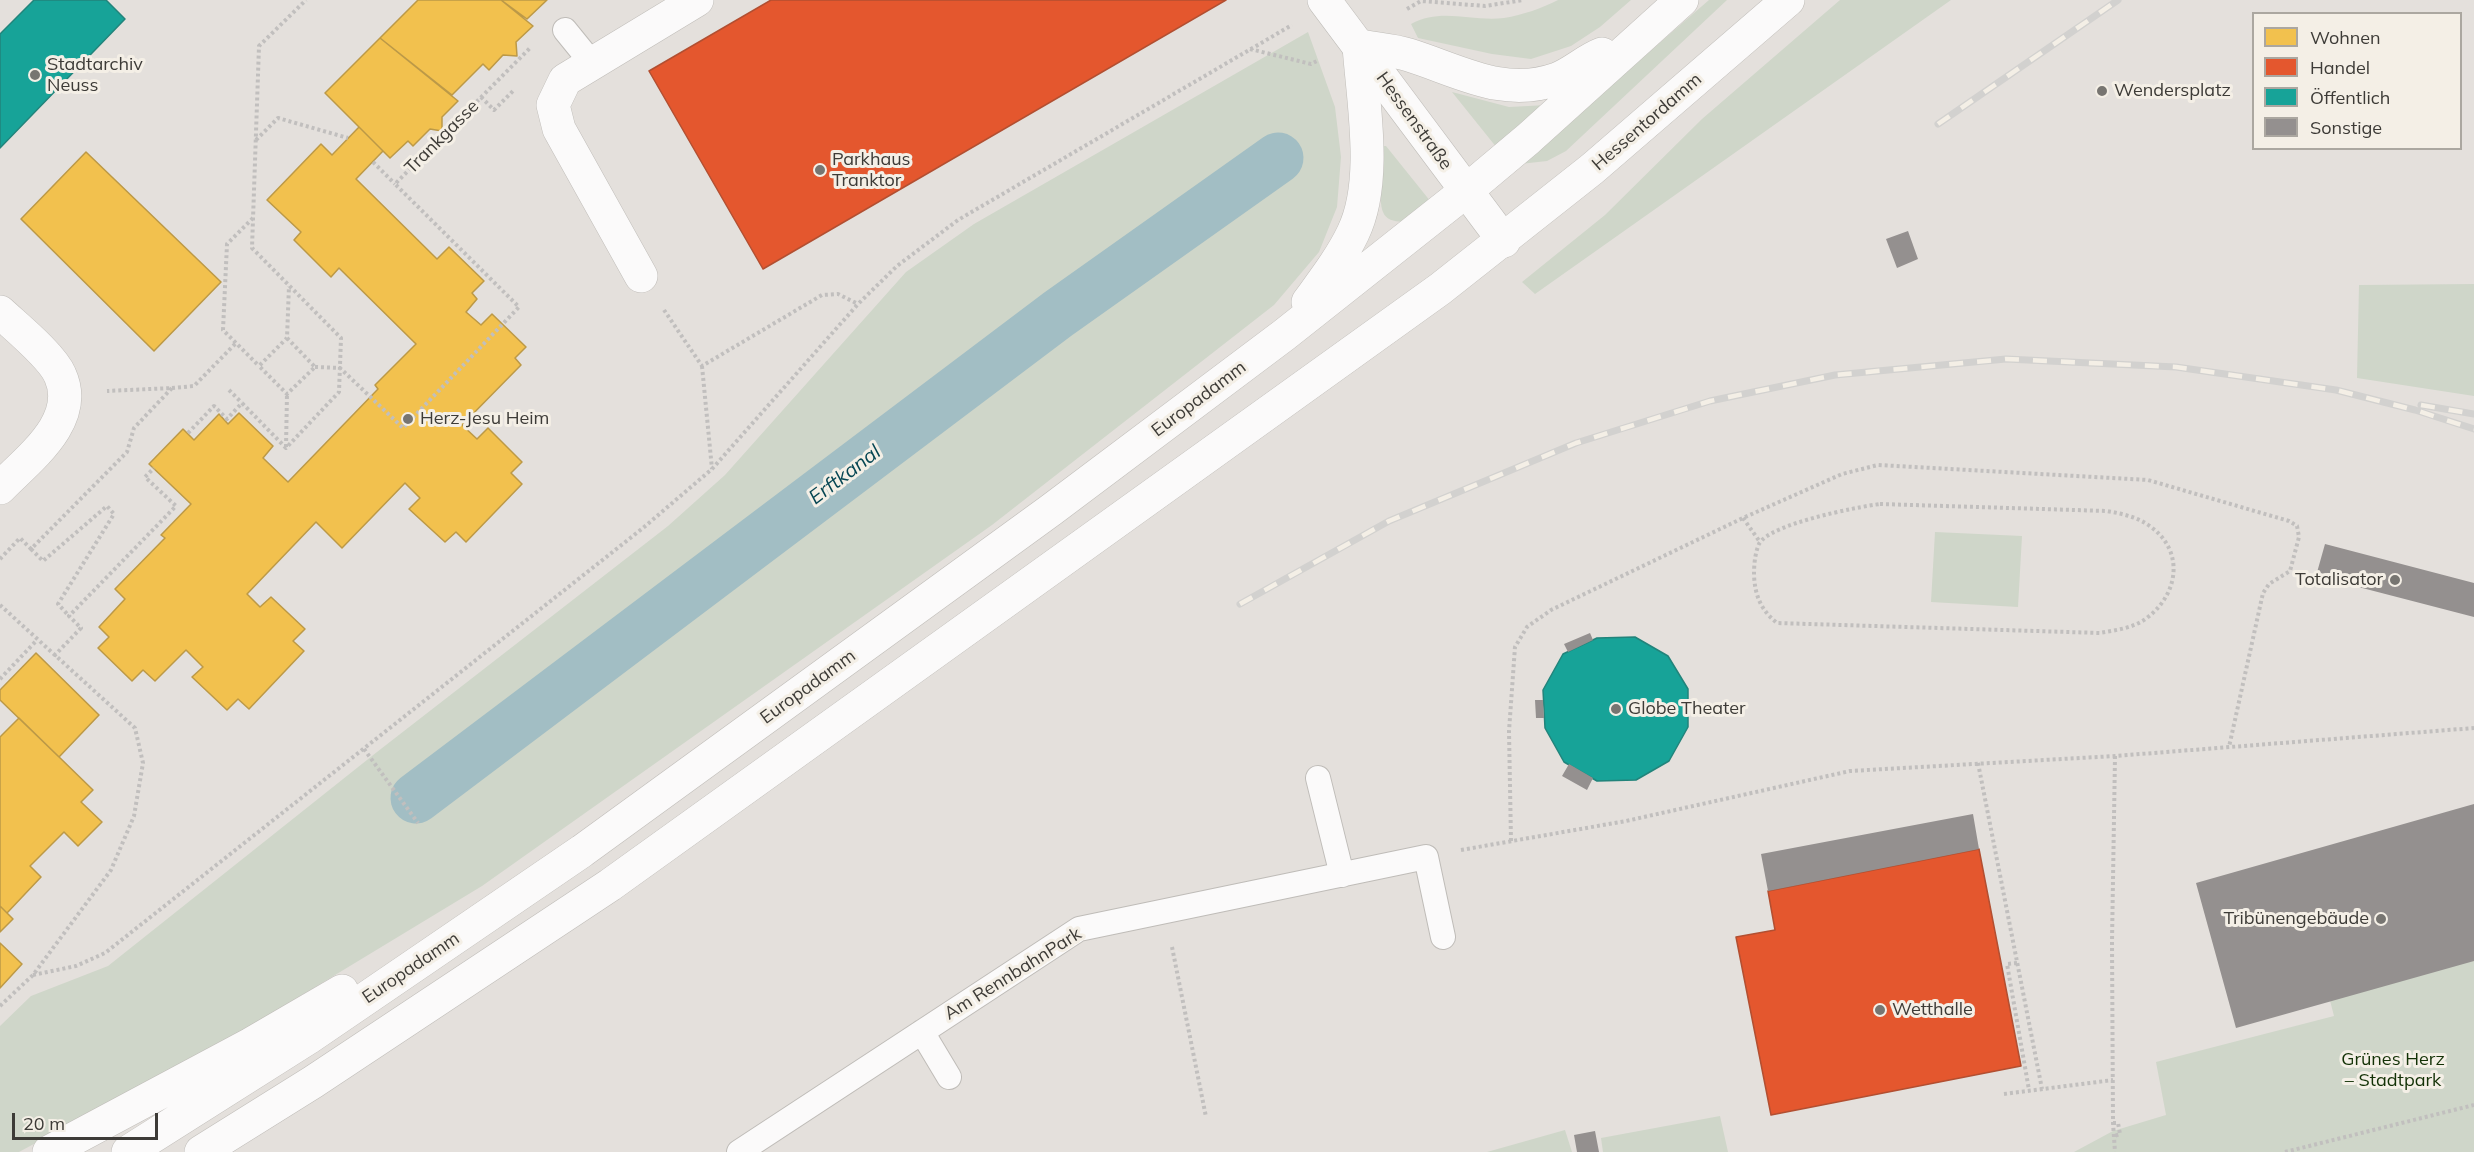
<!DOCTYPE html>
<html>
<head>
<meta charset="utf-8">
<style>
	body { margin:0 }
	#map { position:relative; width:2474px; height:1152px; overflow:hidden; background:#e4e0dc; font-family:Mulish,sans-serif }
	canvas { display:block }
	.legend { position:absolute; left:2252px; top:12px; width:210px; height:138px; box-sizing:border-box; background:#f4efe6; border:2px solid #aba7a0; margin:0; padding:8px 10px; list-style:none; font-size:18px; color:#3d3b37 }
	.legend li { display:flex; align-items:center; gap:12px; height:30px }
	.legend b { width:30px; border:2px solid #aba7a0 }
	.scale { position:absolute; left:12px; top:1113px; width:146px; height:27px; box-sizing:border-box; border:3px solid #3d3b37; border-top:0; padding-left:8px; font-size:18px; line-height:21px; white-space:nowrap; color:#3d3b37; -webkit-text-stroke:4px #f4efe6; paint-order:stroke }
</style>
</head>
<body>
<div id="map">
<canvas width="2474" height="1152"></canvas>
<ul class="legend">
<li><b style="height:16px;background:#f2c14e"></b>Wohnen</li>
<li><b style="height:16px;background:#e4572e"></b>Handel</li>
<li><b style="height:16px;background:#17a398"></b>Öffentlich</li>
<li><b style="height:16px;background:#94908f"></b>Sonstige</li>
</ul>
<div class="scale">20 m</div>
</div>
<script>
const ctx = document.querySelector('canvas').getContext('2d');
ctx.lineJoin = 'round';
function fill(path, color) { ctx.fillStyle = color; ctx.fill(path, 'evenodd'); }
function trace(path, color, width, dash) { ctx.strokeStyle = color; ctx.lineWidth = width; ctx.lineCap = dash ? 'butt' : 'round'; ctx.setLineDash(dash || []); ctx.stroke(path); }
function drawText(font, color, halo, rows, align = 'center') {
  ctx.font = font + ' Mulish,sans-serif'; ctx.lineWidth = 6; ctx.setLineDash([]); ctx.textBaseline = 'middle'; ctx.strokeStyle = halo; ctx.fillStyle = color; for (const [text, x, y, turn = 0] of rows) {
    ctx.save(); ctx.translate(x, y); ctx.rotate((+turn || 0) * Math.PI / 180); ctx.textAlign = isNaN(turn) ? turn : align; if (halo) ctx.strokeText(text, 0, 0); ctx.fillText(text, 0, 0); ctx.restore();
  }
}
const green = new Path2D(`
	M 1558,0 L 1631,0 L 1600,27 L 1571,46 L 1531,59 L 1492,54 L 1418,38 L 1411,24 C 1442,7 1471,22 1504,18 C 1523,15 1542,8 1558,0 Z
	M 1709,0 L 1727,0 L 1566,151 L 1547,161 L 1520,164 Z
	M 1840,0 L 1951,0 L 1535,294 L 1522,282 L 1605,215 L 1702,119 Z
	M 1308,32 L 1335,107 L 1341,157 L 1337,207 L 1319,252 L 1274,305 L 992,525 L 482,886 L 241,1032 L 19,1152 L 0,1152 L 0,1026 L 31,996 L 108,966 L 377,752 L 668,526 L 725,475 L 906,272 L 974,224 ZM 1271,147 L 1286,172 L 1066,325 L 427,814 L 405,788 L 1046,302 Z
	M 1452,92 L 1509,107 L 1547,105 L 1497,148 Z
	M 1382,146 L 1386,146 L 1431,202 L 1402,222 C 1394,221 1386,220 1383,212 C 1378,201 1382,160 1382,146 Z
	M 2474,284 L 2474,396 L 2357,378 L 2359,285 Z
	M 1935,532 L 2022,536 L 2018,607 L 1931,602 Z
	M 2474,940 L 2474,1152 L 2074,1152 L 2113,1131 L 2166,1115 L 2156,1062 L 2334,1016 L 2325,981 Z
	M 1720,1116 L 1728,1152 L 1603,1152 L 1601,1138 Z
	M 1565,1130 L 1572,1152 L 1487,1152 Z`);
const homes = new Path2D(`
	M 418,0 L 501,0 L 533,26 L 516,42 L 517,56 L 503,55 L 489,70 L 483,64 L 452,95 L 380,38 Z
	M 501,0 L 547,0 L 527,19 Z
	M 380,38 L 458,101 L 442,117 L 442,131 L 430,129 L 413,146 L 408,141 L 390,158 L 325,93 Z
	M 359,127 L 383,151 L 356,179 L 437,259 L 449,247 L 484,281 L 472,293 L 477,299 L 466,312 L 481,325 L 492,314 L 526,347 L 515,358 L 521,365 L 462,425 L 477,439 L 488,428 L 522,462 L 511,473 L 522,484 L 466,542 L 456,532 L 445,542 L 409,509 L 420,498 L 405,483 L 342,548 L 316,522 L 247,594 L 260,607 L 271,597 L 305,629 L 293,641 L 304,651 L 249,709 L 238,699 L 227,710 L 192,677 L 203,667 L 186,650 L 155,681 L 143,670 L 132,681 L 98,648 L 109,637 L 99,627 L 125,599 L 115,589 L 165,538 L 161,535 L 191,504 L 149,464 L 183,429 L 194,440 L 219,414 L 228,424 L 239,413 L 273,446 L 263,458 L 288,482 L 378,389 L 375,385 L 416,344 L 339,268 L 331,277 L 294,240 L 301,232 L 267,200 L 321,144 L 332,155 Z
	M 86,152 L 221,282 L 154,351 L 21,219 Z
	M 36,653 L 99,715 L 59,757 L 0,700 L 0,690 Z
	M 19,718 L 93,790 L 81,802 L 102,822 L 78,846 L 64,832 L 30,866 L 41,877 L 7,913 L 0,906 L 0,737 Z
	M 0,906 L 13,919 L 0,932 Z
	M 0,943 L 22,964 L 0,988 Z`);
const shops = new Path2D(`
	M 771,0 L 1226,0 L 763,269 L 649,71 Z
	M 1979,849 L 2021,1066 L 1771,1115 L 1736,937 L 1775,930 L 1768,891 Z`);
const public = new Path2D(`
	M 34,0 L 106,0 L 125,19 L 0,148 L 0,34 Z
	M 1635,637 L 1668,656 L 1688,689 L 1688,727 L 1669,761 L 1636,780 L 1597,781 L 1564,762 L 1545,728 L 1543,690 L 1563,654 L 1597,638 Z`);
const canal = new Path2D(`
	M 416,798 L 1058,314 L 1278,158`);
const building = new Path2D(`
	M 1908,231 L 1918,259 L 1897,268 L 1886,239 Z
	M 2325,544 L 2474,583 L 2474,617 L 2316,576 Z
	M 1590,633 L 1593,640 L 1568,652 L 1564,644 Z
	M 1535,700 L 1543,700 L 1544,718 L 1536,718 Z
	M 1569,764 L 1593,778 L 1587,790 L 1562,776 Z
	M 2474,804 L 2474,961 L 2236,1028 L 2196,883 Z
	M 1973,814 L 1979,849 L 1768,891 L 1761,854 Z
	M 1595,1131 L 1599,1152 L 1577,1152 L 1574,1135 Z`);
const path = new Path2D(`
	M 1407,9 L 1421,1 L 1485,6 L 1523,0
	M 1250,49 L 1311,64 L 1317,61
	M 481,97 L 494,110 L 513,91
	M 256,140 L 278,118 L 348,138
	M 373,162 L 395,184
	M 253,218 L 227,244 L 223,330 L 259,366
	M 664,310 L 702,366 L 822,295 L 838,294 L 858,304
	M 287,338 L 315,367 L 287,394 L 259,366 L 287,338 L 289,286
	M 702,366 L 712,469
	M 315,367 L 340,368 L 403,428 L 519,307 L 395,184 L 531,47
	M 172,388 L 194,386 L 236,343
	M 229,390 L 242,403
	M 188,433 L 214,406 L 227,419 L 242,403 L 286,448 L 339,392 L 341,338 L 252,248 L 259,46 L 306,0
	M 286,447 L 287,394
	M 1880,504 L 2107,511 C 2123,514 2138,517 2151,527 C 2184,551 2179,593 2148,617 C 2135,628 2116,630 2100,633 L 1777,623 C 1761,610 1755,596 1754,575 C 1754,565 1755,553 1759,544 C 1769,524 1857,507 1880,504 Z
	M 1743,518 L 1760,542
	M 31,549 L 43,561 L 107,506 L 114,514 L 58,604 L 69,616
	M 0,559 L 20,538 L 31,549 L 127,452 L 134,428 L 172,388 L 107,391
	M 0,605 L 135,728 L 143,763 L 134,816 L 111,870 L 33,975 L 0,1006
	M 54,656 L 81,628 L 69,616 L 176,506 L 145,477 L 154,468
	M 0,679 L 37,640
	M 364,749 L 418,823
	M 2115,756 L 2112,942 L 2113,1123 L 2115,1152
	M 1978,763 L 2042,1089
	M 1511,841 L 1509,731 L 1515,647 L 1527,627 L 1551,610 L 1743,518 L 1842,474 L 1878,465 L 2148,480 L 2289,521 L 2297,526 L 2299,537 L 2290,571 L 2269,584 L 2263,593 L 2229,747
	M 1461,850 L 1626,821 L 1850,771 L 2115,756 L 2474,728
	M 1172,947 L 1206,1117
	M 2017,963 L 2007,964 L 2029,1090
	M 33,975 L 76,966 L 105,953 L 643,528 L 712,469 L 858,304 L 897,266 L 958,220 L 1292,25
	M 2004,1094 L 2113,1080
	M 2113,1123 L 2118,1123 L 2120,1134 L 2114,1136
	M 2285,1152 L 2474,1105`);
const lane = new Path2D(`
	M 565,30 L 591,62
	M 1318,778 L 1342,875
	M 922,1032 L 949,1077
	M 739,1152 L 1079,929 L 1426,857 L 1443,937`);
const street = new Path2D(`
	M 1324,0 L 1504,241
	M 641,276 L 559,129 L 553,105 L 565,80 L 697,0
	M 0,312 C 16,327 52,356 60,375 C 81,421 28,459 0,488`);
const secondary = new Path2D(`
	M 1308,302 C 1324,280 1341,258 1353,233 C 1378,182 1363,102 1359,46 C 1375,49 1393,50 1409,55 C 1460,71 1503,98 1557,79 C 1573,73 1586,60 1602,54
	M 49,1152 L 251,1044 L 342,991
	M 128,1152 L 308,1038 L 582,851 L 1051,510 L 1284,335 L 1466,191 L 1528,139 L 1682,0
	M 201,1152 L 313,1082 L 610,885 L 1440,289 L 1592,169 L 1788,0`);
const rail = new Path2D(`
	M 1938,124 L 2118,0
	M 2421,405 L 2474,414
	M 1240,604 L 1389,521 L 1576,443 L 1710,401 L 1835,375 L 2006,359 L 2176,367 L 2336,390 L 2415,410 L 2474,429`);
const markers = [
	[35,75,6,"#777571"],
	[2102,91,6,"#777571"],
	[820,170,6,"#777571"],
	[408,419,6,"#777571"],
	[2395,580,6,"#777571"],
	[1616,709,6,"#777571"],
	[2381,919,6,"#777571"],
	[1880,1010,6,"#777571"]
];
const poiNames = [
	["Stadtarchiv",47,65],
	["Neuss",47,86],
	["Wendersplatz",2114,91],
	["Parkhaus",832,160],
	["Tranktor",832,181],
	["Herz-Jesu Heim",420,419],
	["Totalisator",2383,580,"right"],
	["Globe Theater",1628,709],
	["Tribünengebäude",2369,919,"right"],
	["Wetthalle",1892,1010]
];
const streetNames = [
	["Hessenstraße",1414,121,54],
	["Hessentordamm",1647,122,-41],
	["Trankgasse",442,137,-45],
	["Europadamm",1199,399,-37],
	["Europadamm",808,687,-36],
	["Europadamm",411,968,-34],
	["Am RennbahnPark",1013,974,-32]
];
const parkNames = [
	["Grünes Herz",2393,1060],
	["– Stadtpark",2393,1081]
];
const waterNames = [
	["Erftkanal",845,475,-37]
];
fill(green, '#cfd6c9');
fill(homes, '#f2c14e');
trace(homes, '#bc9947', 1.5);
fill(shops, '#e4572e');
trace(shops, '#b24f31', 1.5);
fill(public, '#17a398');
trace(public, '#22847b', 1.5);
trace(canal, '#a2bec4', 51);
fill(building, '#94908f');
trace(lane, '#bfbcb8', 26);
trace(street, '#bfbcb8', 34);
trace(secondary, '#bfbcb8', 34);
trace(path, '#c1bfbe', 4, [3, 3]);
trace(lane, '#fbfafa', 24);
trace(street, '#fbfafa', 33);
trace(secondary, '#fbfafa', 33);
trace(rail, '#d2d1cf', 7);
trace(rail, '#f4efe6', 4.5, [14]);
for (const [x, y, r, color] of markers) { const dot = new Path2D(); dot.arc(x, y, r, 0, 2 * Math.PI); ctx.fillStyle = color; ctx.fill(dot); trace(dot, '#f4efe6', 2); }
drawText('18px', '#3d3b37', '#f4efe6', poiNames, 'left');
drawText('18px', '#3d3b37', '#f4efe6', streetNames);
drawText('18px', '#133206', '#f4efe6', parkNames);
drawText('italic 20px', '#064653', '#f4efe6', waterNames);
</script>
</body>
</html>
